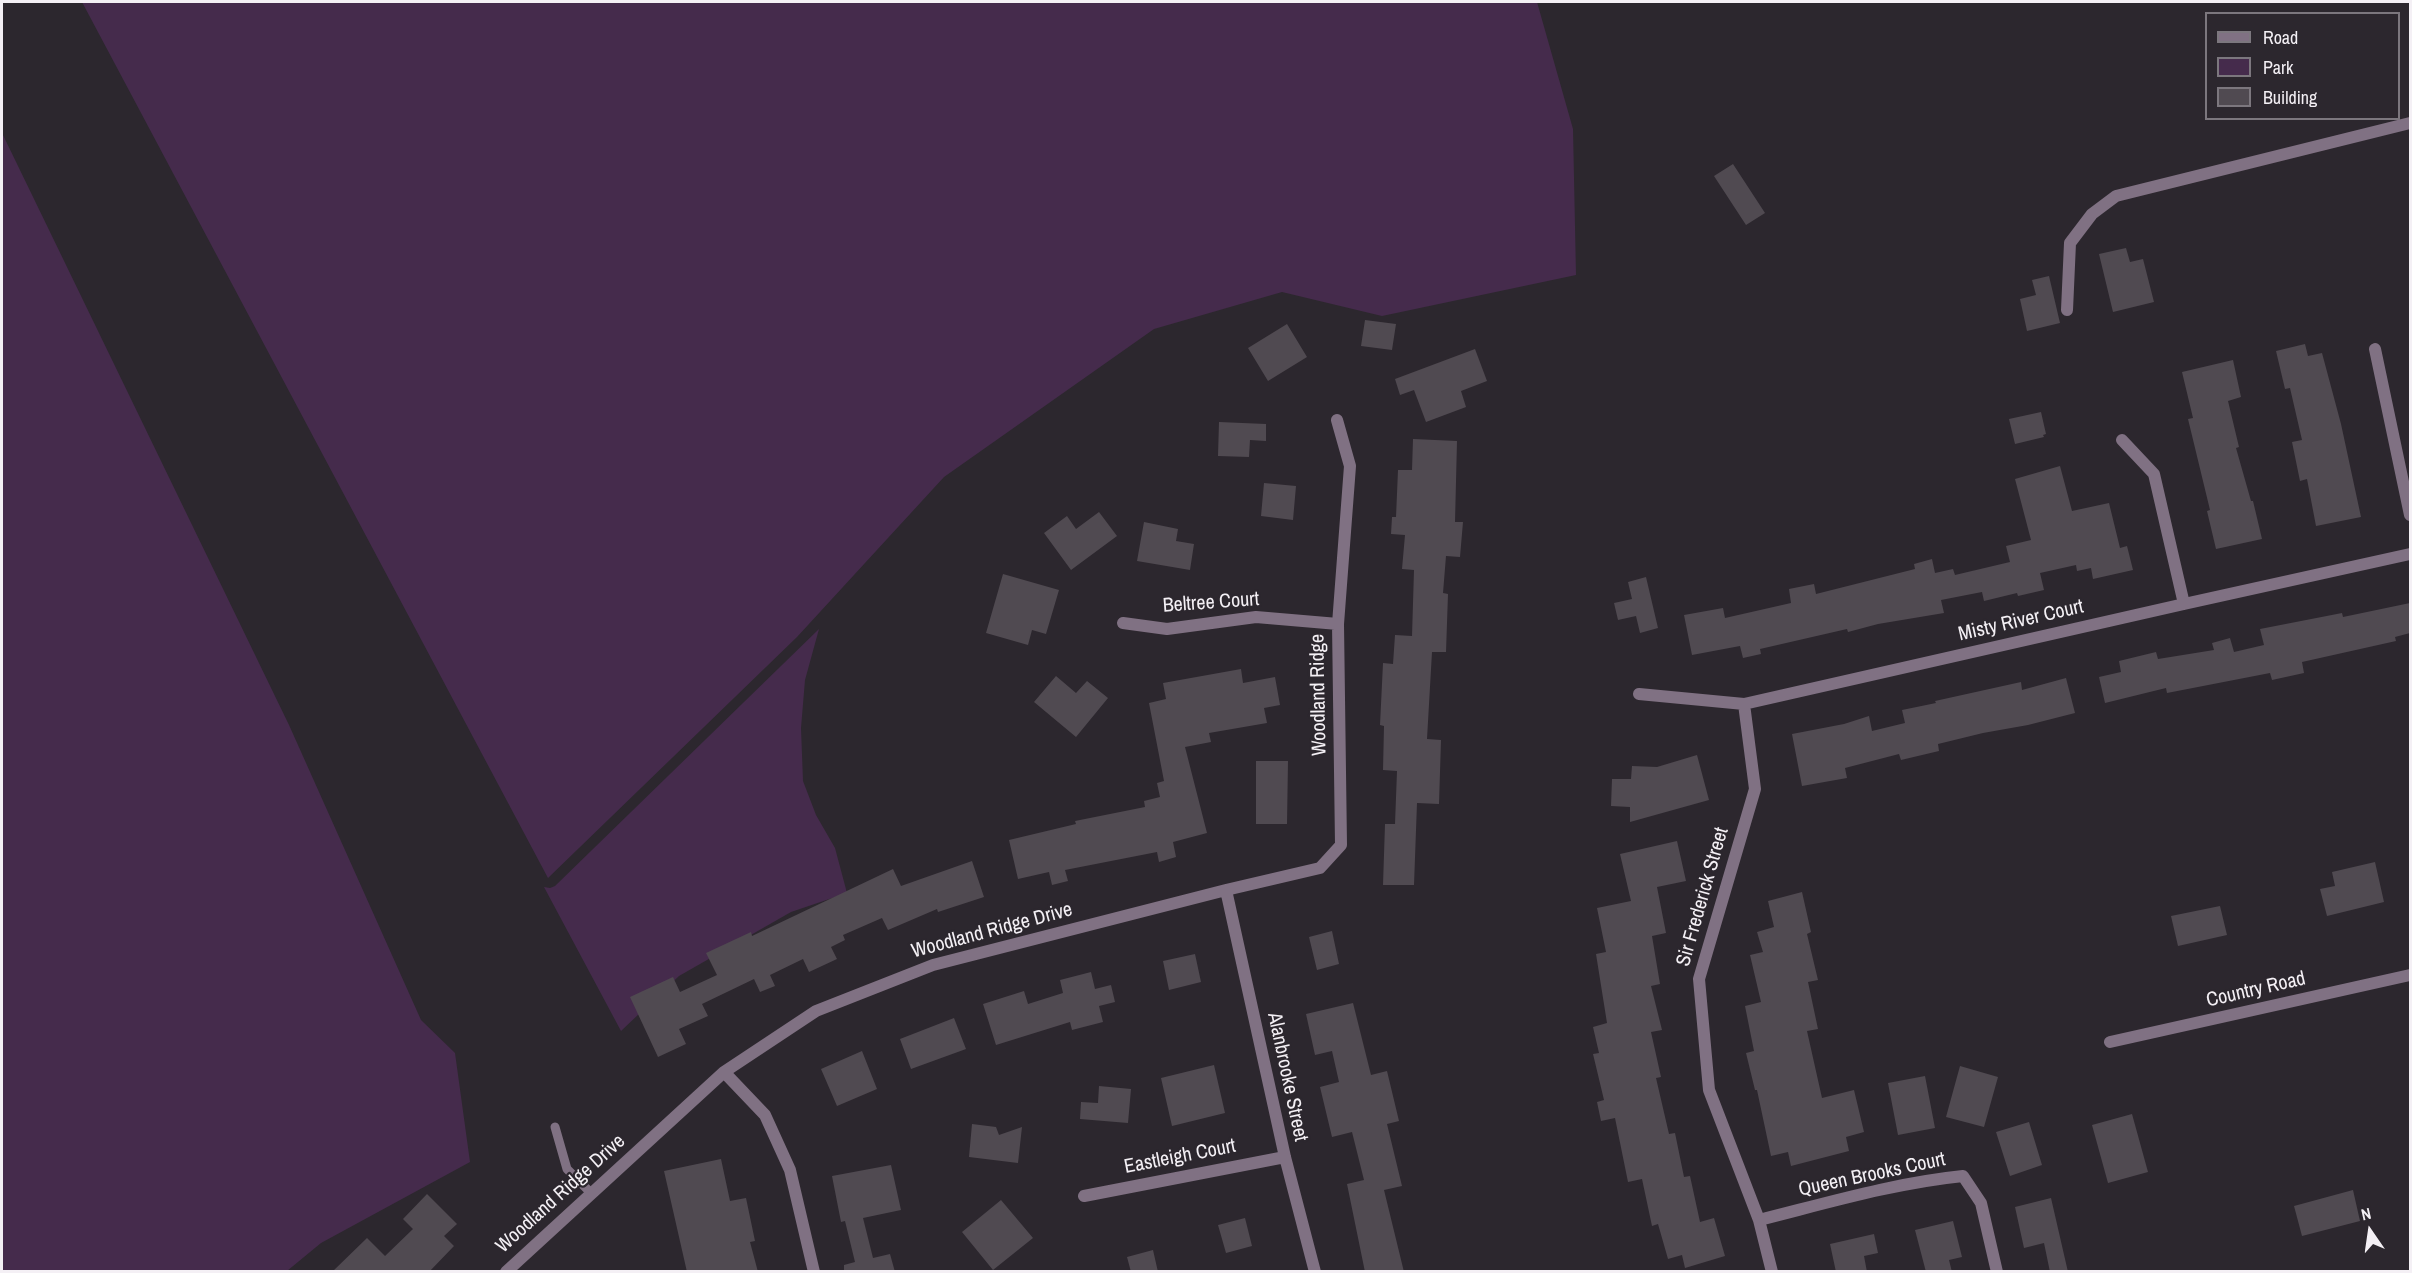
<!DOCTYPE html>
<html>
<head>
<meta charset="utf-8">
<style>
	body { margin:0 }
	#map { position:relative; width:2412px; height:1273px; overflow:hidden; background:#2c272e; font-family:"Archivo Narrow",sans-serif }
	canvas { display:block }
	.frame { position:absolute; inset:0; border:3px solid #f4f0f5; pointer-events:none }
	.legend { position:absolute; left:2205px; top:12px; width:195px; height:108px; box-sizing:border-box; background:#2c272e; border:2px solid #7c777e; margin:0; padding:8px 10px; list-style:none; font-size:18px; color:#f4f0f5 }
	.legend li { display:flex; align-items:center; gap:12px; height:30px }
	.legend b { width:30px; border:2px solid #7c777e }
	.north { position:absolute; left:2340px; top:1201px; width:60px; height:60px; -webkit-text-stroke:4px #2c272e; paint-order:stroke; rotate:347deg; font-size:16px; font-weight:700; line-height:24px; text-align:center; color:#f4f0f5 }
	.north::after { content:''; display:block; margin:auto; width:21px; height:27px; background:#f4f0f5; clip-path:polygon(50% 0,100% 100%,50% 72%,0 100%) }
</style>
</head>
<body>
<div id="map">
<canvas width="2412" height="1273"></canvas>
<div class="frame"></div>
<ul class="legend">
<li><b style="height:8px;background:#807183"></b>Road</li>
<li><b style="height:16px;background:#452b4c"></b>Park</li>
<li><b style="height:16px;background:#504a51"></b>Building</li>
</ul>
<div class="north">N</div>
</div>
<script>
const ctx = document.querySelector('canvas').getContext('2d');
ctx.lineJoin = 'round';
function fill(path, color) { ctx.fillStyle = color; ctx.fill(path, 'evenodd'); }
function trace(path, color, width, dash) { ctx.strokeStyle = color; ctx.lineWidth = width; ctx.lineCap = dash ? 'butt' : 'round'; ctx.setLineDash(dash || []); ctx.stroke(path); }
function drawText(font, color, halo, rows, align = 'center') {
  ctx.font = font + ' "Archivo Narrow",sans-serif'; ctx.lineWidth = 4.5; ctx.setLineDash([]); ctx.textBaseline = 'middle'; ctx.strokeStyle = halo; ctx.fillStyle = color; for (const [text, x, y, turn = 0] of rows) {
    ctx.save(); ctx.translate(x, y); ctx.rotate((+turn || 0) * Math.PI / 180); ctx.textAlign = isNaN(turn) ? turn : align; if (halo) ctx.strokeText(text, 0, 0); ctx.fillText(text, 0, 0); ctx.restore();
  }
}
const green = new Path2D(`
	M 82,2 L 1537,2 L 1573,129 L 1576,275 L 1382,316 L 1282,292 L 1154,329 L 944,477 L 797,637 L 548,878 Z
	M 2,133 L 289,725 L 421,1020 L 455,1053 L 470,1162 L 321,1243 L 287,1271 L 2,1271 Z
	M 819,629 L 805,680 L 801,728 L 803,781 L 816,815 L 835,848 L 847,893 L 791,912 L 679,976 L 621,1031 L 544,887 L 550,888 L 555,886 Z`);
const building = new Path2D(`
	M 1733,164 L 1765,213 L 1746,225 L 1714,176 Z
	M 2126,248 L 2130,262 L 2143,259 L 2154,302 L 2113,312 L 2099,254 Z
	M 2049,276 L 2060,323 L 2027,331 L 2020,299 L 2036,295 L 2032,280 Z
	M 1365,320 L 1396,324 L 1392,350 L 1361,346 Z
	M 1287,324 L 1307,357 L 1268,381 L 1248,348 Z
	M 2305,344 L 2308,356 L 2322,353 L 2341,424 L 2361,517 L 2316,526 L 2307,479 L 2300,481 L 2292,442 L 2302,440 L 2290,388 L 2285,389 L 2276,351 Z
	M 1475,349 L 1487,381 L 1461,391 L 1466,407 L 1426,422 L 1414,390 L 1400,395 L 1395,379 Z
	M 2233,360 L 2241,397 L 2228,401 L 2239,447 L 2236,448 L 2251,501 L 2253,501 L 2262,539 L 2216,549 L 2207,511 L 2210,510 L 2188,419 L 2193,418 L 2182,372 Z
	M 2041,412 L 2046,434 L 2043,435 L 2044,437 L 2015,444 L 2009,419 Z
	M 1219,422 L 1266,424 L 1266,441 L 1250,440 L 1249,457 L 1218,456 Z
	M 1413,439 L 1457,441 L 1455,522 L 1463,522 L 1460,557 L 1446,556 L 1443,593 L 1448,594 L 1446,652 L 1432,652 L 1427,739 L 1441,740 L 1439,804 L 1417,803 L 1414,885 L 1383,885 L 1385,824 L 1395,824 L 1397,771 L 1383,770 L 1384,726 L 1380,725 L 1383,663 L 1393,664 L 1395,635 L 1412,636 L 1414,570 L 1402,569 L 1405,535 L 1391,534 L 1392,517 L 1396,517 L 1398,470 L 1412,470 Z
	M 2060,466 L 2072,511 L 2109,503 L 2120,548 L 2127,546 L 2133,570 L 2093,579 L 2091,568 L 2077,571 L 2076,565 L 2040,573 L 2044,590 L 2018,596 L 2017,593 L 1984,601 L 1982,592 L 1941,600 L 1944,613 L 1878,624 L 1848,632 L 1847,629 L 1760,649 L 1761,654 L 1743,658 L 1740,646 L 1692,655 L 1684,615 L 1723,608 L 1725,618 L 1791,603 L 1789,589 L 1814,584 L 1816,594 L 1915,569 L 1914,564 L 1932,559 L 1935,573 L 1953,569 L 1955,575 L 2010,562 L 2006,546 L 2031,540 L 2015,479 Z
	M 1264,483 L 1296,486 L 1293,520 L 1261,516 Z
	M 1099,512 L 1117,536 L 1071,570 L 1044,533 L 1067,516 L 1076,529 Z
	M 1144,522 L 1178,529 L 1176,541 L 1194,544 L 1190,570 L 1137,561 Z
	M 1003,574 L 1059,590 L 1046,634 L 1032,630 L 1028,645 L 986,633 Z
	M 1646,577 L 1658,628 L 1640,633 L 1636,616 L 1618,620 L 1614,603 L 1632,599 L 1628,582 Z
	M 2410,603 L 2410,633 L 2395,637 L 2396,641 L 2302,662 L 2304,673 L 2272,680 L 2270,673 L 2167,693 L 2166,688 L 2105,703 L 2099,677 L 2121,672 L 2119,661 L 2156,652 L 2158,659 L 2214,650 L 2212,643 L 2230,638 L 2234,652 L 2264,645 L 2260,629 L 2342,613 L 2343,617 Z
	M 1241,669 L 1243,683 L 1275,677 L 1280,705 L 1264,708 L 1267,723 L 1209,733 L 1211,742 L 1185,747 L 1207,833 L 1173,842 L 1176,857 L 1159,862 L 1157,852 L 1065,870 L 1068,881 L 1052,885 L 1049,872 L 1018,879 L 1009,840 L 1076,824 L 1075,821 L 1145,807 L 1144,801 L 1160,797 L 1157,783 L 1164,781 L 1149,703 L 1166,699 L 1163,683 Z
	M 1056,676 L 1076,693 L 1087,681 L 1108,698 L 1076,737 L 1034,702 Z
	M 2066,678 L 2075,713 L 2028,725 L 1983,733 L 1938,744 L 1939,751 L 1901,760 L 1899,754 L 1845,768 L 1847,778 L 1802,786 L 1792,734 L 1844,724 L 1869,716 L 1872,731 L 1905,723 L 1902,710 L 1936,703 L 1935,701 L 2021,682 L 2022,690 Z
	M 1697,755 L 1709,800 L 1630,822 L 1630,807 L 1611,806 L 1612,779 L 1631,779 L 1632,766 L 1657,767 Z
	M 1256,761 L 1288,761 L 1287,824 L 1256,824 Z
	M 1677,841 L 1686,881 L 1657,887 L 1666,933 L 1652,936 L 1660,984 L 1651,986 L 1662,1030 L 1651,1032 L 1661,1077 L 1656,1078 L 1669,1134 L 1675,1133 L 1684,1177 L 1690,1176 L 1700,1222 L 1714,1218 L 1725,1256 L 1685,1268 L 1682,1255 L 1668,1259 L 1658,1224 L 1652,1226 L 1642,1179 L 1628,1182 L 1615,1118 L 1601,1121 L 1597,1102 L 1604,1100 L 1593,1054 L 1599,1053 L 1593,1027 L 1607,1023 L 1596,954 L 1606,952 L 1597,908 L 1631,901 L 1620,854 Z
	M 972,861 L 984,897 L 938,912 L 937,909 L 888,930 L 882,918 L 843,935 L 845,940 L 831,947 L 837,959 L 809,972 L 803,959 L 770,975 L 775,986 L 760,992 L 754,979 L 702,1004 L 708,1016 L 679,1029 L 686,1044 L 658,1057 L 630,997 L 673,977 L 680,992 L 717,975 L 706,953 L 751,932 L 752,936 L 893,869 L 901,886 Z
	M 2375,862 L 2384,902 L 2327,916 L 2320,889 L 2335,886 L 2332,872 Z
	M 1802,892 L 1811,932 L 1807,934 L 1818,980 L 1808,982 L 1818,1029 L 1807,1031 L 1822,1098 L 1854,1090 L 1864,1132 L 1846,1137 L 1849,1151 L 1791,1166 L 1788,1152 L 1771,1156 L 1757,1090 L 1755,1090 L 1746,1053 L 1754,1051 L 1745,1006 L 1761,1002 L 1750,955 L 1763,952 L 1757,932 L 1774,927 L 1768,901 Z
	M 2220,906 L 2227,935 L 2178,946 L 2171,916 Z
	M 1332,931 L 1339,964 L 1317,970 L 1309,937 Z
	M 1195,954 L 1201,982 L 1169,990 L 1163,961 Z
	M 1091,972 L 1095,989 L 1111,985 L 1115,1002 L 1099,1006 L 1103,1022 L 1072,1030 L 1070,1022 L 996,1045 L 983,1004 L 1024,991 L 1028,1004 L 1063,993 L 1060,980 Z
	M 1353,1003 L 1371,1075 L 1387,1071 L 1399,1121 L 1387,1124 L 1402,1186 L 1384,1190 L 1404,1272 L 1365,1272 L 1347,1184 L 1364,1180 L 1352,1132 L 1332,1137 L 1320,1087 L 1339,1082 L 1332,1051 L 1315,1055 L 1306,1014 Z
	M 954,1018 L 966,1049 L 911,1069 L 900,1039 Z
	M 862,1051 L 877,1089 L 837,1106 L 821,1069 Z
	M 1214,1065 L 1225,1113 L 1172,1126 L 1161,1078 Z
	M 1960,1066 L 1998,1077 L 1984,1127 L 1946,1117 Z
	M 1925,1076 L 1935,1128 L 1898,1135 L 1888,1083 Z
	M 1099,1086 L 1131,1089 L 1128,1123 L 1080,1119 L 1081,1102 L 1098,1103 Z
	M 2132,1114 L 2148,1172 L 2108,1183 L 2092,1125 Z
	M 2029,1122 L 2042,1165 L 2010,1176 L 1996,1132 Z
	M 972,1124 L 996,1127 L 999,1135 L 1022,1127 L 1018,1163 L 969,1157 Z
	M 721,1159 L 730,1201 L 746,1198 L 755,1241 L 750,1242 L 758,1272 L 687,1272 L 664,1171 Z
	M 891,1165 L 901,1210 L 863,1218 L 873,1258 L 890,1254 L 895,1272 L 844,1272 L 844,1265 L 855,1262 L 845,1221 L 841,1222 L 832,1176 Z
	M 2353,1190 L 2360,1221 L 2302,1236 L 2294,1206 Z
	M 427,1194 L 457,1224 L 444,1236 L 454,1246 L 429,1272 L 332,1272 L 367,1238 L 385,1256 L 413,1229 L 403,1219 Z
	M 2051,1198 L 2068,1272 L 2050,1272 L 2044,1243 L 2024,1248 L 2015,1207 Z
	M 1001,1200 L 1033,1238 L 993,1270 L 962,1232 Z
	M 1245,1218 L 1252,1246 L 1226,1253 L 1218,1225 Z
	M 1953,1221 L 1962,1257 L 1949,1260 L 1952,1272 L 1926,1272 L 1915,1230 Z
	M 1874,1234 L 1878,1253 L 1864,1256 L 1867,1272 L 1836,1272 L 1830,1244 Z
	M 1153,1250 L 1158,1272 L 1131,1272 L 1127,1257 Z`);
const lane = new Path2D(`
	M 555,1127 L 567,1169 L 591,1193`);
const street = new Path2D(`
	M 2067,310 L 2070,243 L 2092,214 L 2116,196 L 2410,123
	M 2375,349 L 2410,515
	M 2122,440 L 2154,474 L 2184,604
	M 1123,623 L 1167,629 L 1256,617 L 1338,624
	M 1639,694 L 1744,704 L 2184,604 L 2410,554
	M 1744,704 L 1755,789 L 1699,979 L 1709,1090 L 1759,1220 L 1772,1272
	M 1226,890 L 1285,1157 L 1315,1272
	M 2110,1042 L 2410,975
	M 724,1072 L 765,1115 L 790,1170 L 814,1272
	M 1084,1196 L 1285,1157
	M 1759,1220 C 1827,1203 1894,1183 1963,1176 L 1981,1203 L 1997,1272
	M 506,1272 L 724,1072 L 816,1011 L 933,965 L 1226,890 L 1320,868 L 1341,845 L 1338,624 L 1350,466 L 1337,420`);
const streetNames = [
	["Beltree Court",1211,603,-4],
	["Misty River Court",2021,621,-13],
	["Woodland Ridge",1319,695,-91],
	["Sir Frederick Street",1703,897,-74],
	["Woodland Ridge Drive",992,931,-15],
	["Country Road",2256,990,-13],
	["Alanbrooke Street",1287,1077,78],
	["Eastleigh Court",1180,1157,-11],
	["Queen Brooks Court",1872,1175,-12],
	["Woodland Ridge Drive",561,1194,-42]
];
fill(green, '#452b4c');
fill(building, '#504a51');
trace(lane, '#807183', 9);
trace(street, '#807183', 12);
drawText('20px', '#f4f0f5', '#2c272e', streetNames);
</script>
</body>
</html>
